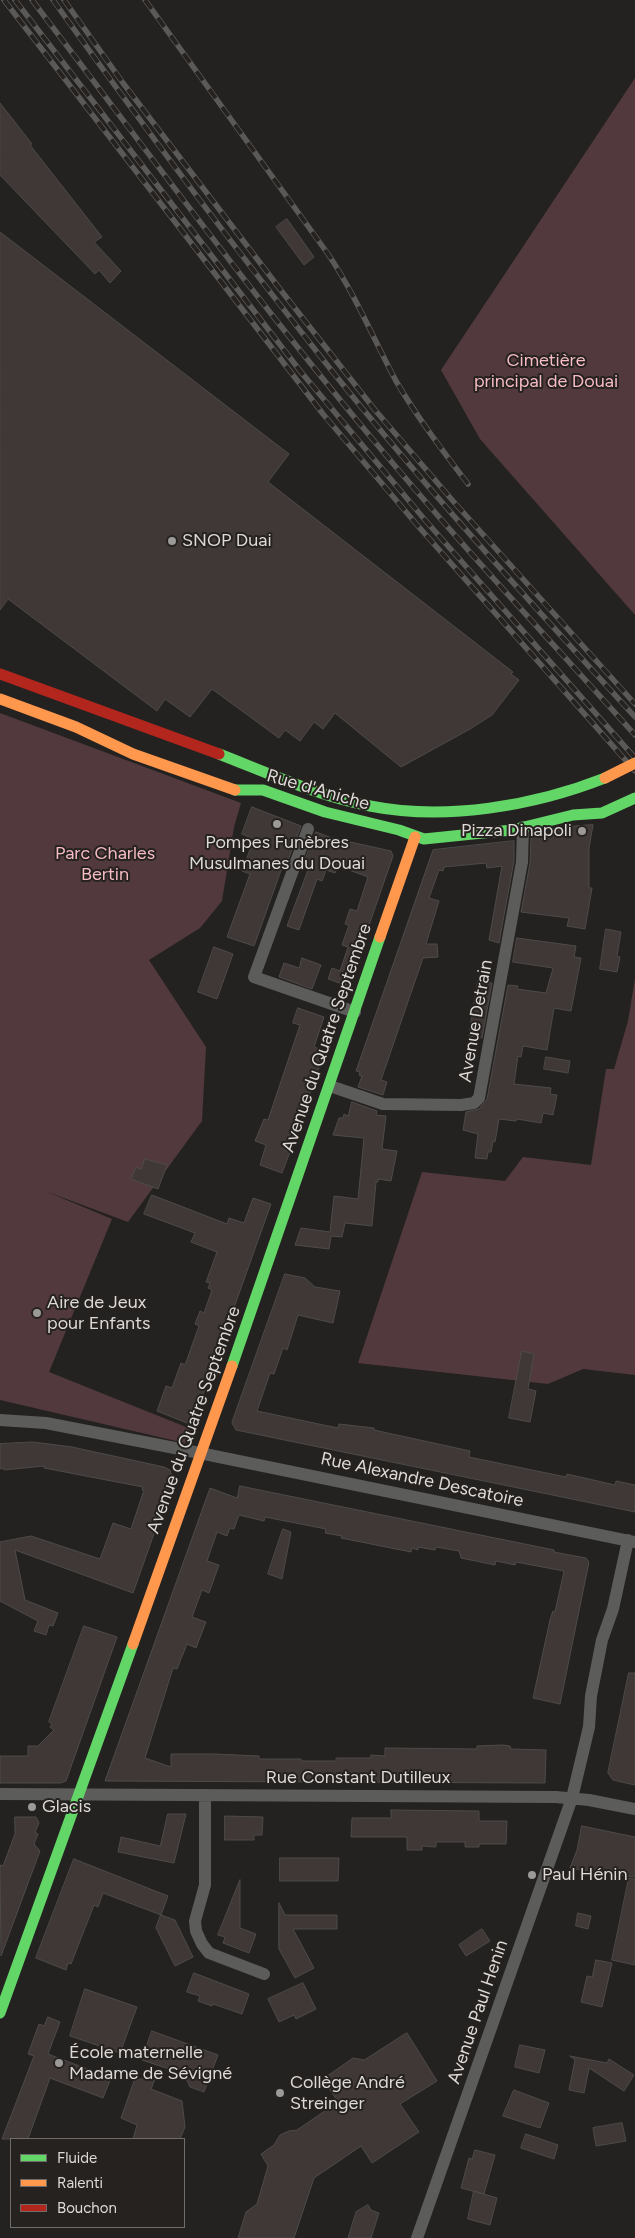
<!DOCTYPE html>
<html>
<head>
<meta charset="utf-8">
<style>
	body { margin:0 }
	#map { position:relative; width:635px; height:2238px; overflow:hidden; background:#242220; font-family:Figtree,sans-serif }
	canvas { display:block }
	.legend { position:absolute; left:10px; top:2138px; width:175px; height:90px; box-sizing:border-box; background:#25221f; border:1px solid #6f6c69; margin:0; padding:6px 9px; list-style:none; font-size:15px; color:#dddad8 }
	.legend li { display:flex; align-items:center; gap:10px; height:25px }
	.legend b { width:25px; border:1px solid #6f6c69 }
</style>
</head>
<body>
<div id="map">
<canvas width="635" height="2238"></canvas>
<ul class="legend">
<li><b style="height:6px;background:#63d668"></b>Fluide</li>
<li><b style="height:6px;background:#ff974d"></b>Ralenti</li>
<li><b style="height:6px;background:#b3261e"></b>Bouchon</li>
</ul>
</div>
<script>
const ctx = document.querySelector('canvas').getContext('2d');
ctx.lineJoin = 'round';
function fill(path, color) { ctx.fillStyle = color; ctx.fill(path, 'evenodd'); }
function trace(path, color, width, dash) { ctx.strokeStyle = color; ctx.lineWidth = width; ctx.lineCap = dash ? 'butt' : 'round'; ctx.setLineDash(dash || []); ctx.stroke(path); }
function drawText(font, color, halo, rows, align = 'center') {
  ctx.font = font + ' Figtree,sans-serif'; ctx.lineWidth = 4; ctx.setLineDash([]); ctx.textBaseline = 'middle'; ctx.strokeStyle = halo; ctx.fillStyle = color; for (const [text, x, y, turn = 0] of rows) {
    ctx.save(); ctx.translate(x, y); ctx.rotate((+turn || 0) * Math.PI / 180); ctx.textAlign = isNaN(turn) ? turn : align; if (halo) ctx.strokeText(text, 0, 0); ctx.fillText(text, 0, 0); ctx.restore();
  }
}
const green = new Path2D(`
	M 635,78 L 635,615 L 480,439 L 441,370 Z
	M 0,713 L 241,803 L 234,827 L 222,901 L 200,928 L 149,960 L 206,1047 L 202,1121 L 128,1222 L 45,1191 L 112,1219 L 49,1372 L 191,1429 L 185,1443 L 0,1400 Z
	M 635,978 L 635,1375 L 583,1369 L 548,1384 L 358,1363 L 422,1172 L 505,1181 L 523,1157 L 591,1165 L 606,1069 L 614,1069 L 628,1021 Z`);
const building = new Path2D(`
	M 0,103 L 32,144 L 30,145 L 102,237 L 94,242 L 121,271 L 110,283 L 99,270 L 95,274 L 0,175 Z
	M 287,219 L 314,257 L 304,265 L 276,227 Z
	M 0,232 L 289,454 L 268,482 L 513,672 L 511,674 L 519,680 L 492,715 L 470,729 L 401,767 L 335,713 L 323,729 L 314,722 L 300,741 L 285,730 L 279,738 L 212,689 L 190,717 L 165,699 L 157,711 L 8,599 L 0,610 Z
	M 252,807 L 301,826 L 287,863 L 284,862 L 254,946 L 227,937 L 250,874 L 242,871 L 254,839 L 242,834 Z
	M 593,825 L 589,848 L 589,888 L 592,888 L 585,929 L 567,926 L 569,918 L 521,912 L 530,863 L 531,838 L 575,826 Z
	M 316,832 L 332,838 L 391,851 L 393,856 L 348,986 L 328,979 L 332,968 L 340,971 L 348,947 L 342,945 L 349,925 L 345,924 L 350,909 L 357,911 L 368,877 L 338,866 L 335,873 L 326,870 L 322,881 L 317,879 L 299,930 L 287,926 L 308,870 L 302,868 Z
	M 514,841 L 514,861 L 499,943 L 489,940 L 502,866 L 487,868 L 486,863 L 444,867 L 443,871 L 439,870 L 429,898 L 439,901 L 426,944 L 437,944 L 438,957 L 423,958 L 381,1080 L 387,1082 L 383,1095 L 358,1087 L 362,1076 L 359,1075 L 360,1072 L 356,1071 L 433,850 Z
	M 606,929 L 621,932 L 617,956 L 620,957 L 617,972 L 600,969 Z
	M 517,938 L 576,946 L 574,957 L 581,958 L 571,1011 L 554,1008 L 547,1050 L 523,1046 L 521,1057 L 518,1056 L 514,1084 L 551,1088 L 550,1094 L 557,1095 L 553,1115 L 543,1113 L 541,1123 L 517,1119 L 516,1121 L 499,1119 L 495,1142 L 493,1141 L 491,1152 L 488,1152 L 487,1159 L 475,1158 L 478,1134 L 463,1130 L 466,1112 L 479,1109 L 487,1099 L 508,985 L 518,986 L 517,989 L 546,993 L 553,968 L 513,962 Z
	M 214,947 L 233,954 L 217,999 L 198,992 Z
	M 302,958 L 321,965 L 312,989 L 279,977 L 284,963 L 299,968 Z
	M 478,981 L 492,983 L 482,1038 L 469,1036 Z
	M 298,1008 L 324,1017 L 314,1047 L 325,1051 L 303,1113 L 299,1112 L 284,1150 L 290,1152 L 282,1173 L 260,1165 L 266,1145 L 255,1141 L 264,1119 L 268,1120 L 300,1025 L 293,1023 Z
	M 546,1057 L 570,1061 L 568,1073 L 544,1069 Z
	M 352,1102 L 377,1111 L 376,1115 L 386,1116 L 382,1149 L 397,1151 L 391,1181 L 378,1179 L 378,1182 L 376,1182 L 372,1226 L 345,1223 L 342,1237 L 331,1236 L 329,1249 L 295,1245 L 301,1228 L 330,1232 L 334,1196 L 358,1199 L 364,1138 L 333,1135 L 339,1118 L 343,1118 L 344,1114 L 348,1116 Z
	M 145,1159 L 167,1165 L 158,1189 L 131,1179 L 136,1167 L 141,1169 Z
	M 152,1195 L 227,1224 L 229,1218 L 244,1223 L 253,1198 L 271,1204 L 192,1425 L 157,1411 L 166,1386 L 172,1388 L 181,1363 L 185,1365 L 199,1326 L 195,1324 L 200,1311 L 204,1313 L 212,1290 L 208,1288 L 210,1283 L 206,1282 L 217,1252 L 191,1242 L 195,1233 L 144,1214 Z
	M 285,1274 L 305,1278 L 315,1287 L 340,1291 L 333,1323 L 298,1315 L 287,1350 L 283,1348 L 274,1374 L 270,1373 L 257,1411 L 338,1428 L 339,1424 L 374,1428 L 374,1430 L 470,1451 L 469,1457 L 566,1477 L 567,1474 L 615,1485 L 616,1481 L 635,1485 L 635,1512 L 236,1430 L 232,1423 Z
	M 522,1351 L 534,1354 L 528,1389 L 536,1391 L 530,1422 L 509,1418 Z
	M 33,1442 L 72,1447 L 164,1467 L 170,1470 L 173,1480 L 133,1593 L 15,1550 L 25,1600 L 58,1613 L 53,1626 L 49,1625 L 46,1635 L 34,1631 L 38,1621 L 0,1601 L 0,1542 L 31,1536 L 100,1559 L 113,1523 L 131,1529 L 144,1490 L 142,1490 L 143,1487 L 44,1468 L 44,1466 L 4,1470 L 3,1468 L 0,1469 L 0,1444 Z
	M 240,1486 L 554,1550 L 554,1552 L 586,1558 L 589,1562 L 560,1704 L 533,1698 L 550,1620 L 553,1611 L 555,1612 L 564,1571 L 516,1562 L 515,1565 L 496,1561 L 495,1565 L 461,1558 L 459,1551 L 436,1547 L 435,1550 L 418,1547 L 418,1550 L 412,1548 L 411,1552 L 341,1538 L 342,1536 L 325,1533 L 326,1529 L 265,1517 L 264,1521 L 239,1515 L 234,1529 L 230,1528 L 227,1536 L 217,1532 L 207,1561 L 219,1565 L 209,1593 L 202,1590 L 192,1617 L 206,1622 L 196,1648 L 187,1644 L 177,1669 L 173,1668 L 145,1758 L 171,1767 L 171,1754 L 215,1754 L 259,1756 L 259,1759 L 301,1759 L 301,1761 L 336,1761 L 336,1758 L 371,1758 L 371,1755 L 385,1756 L 385,1748 L 477,1749 L 477,1746 L 503,1745 L 510,1746 L 511,1749 L 546,1750 L 545,1783 L 105,1781 L 210,1488 L 237,1498 Z
	M 283,1529 L 291,1532 L 282,1579 L 268,1574 Z
	M 84,1626 L 117,1637 L 66,1781 L 61,1783 L 0,1783 L 0,1756 L 28,1756 L 28,1746 L 38,1746 L 54,1730 L 50,1727 L 52,1724 L 49,1722 Z
	M 629,1673 L 635,1673 L 635,1785 L 613,1780 L 608,1773 Z
	M 391,1810 L 479,1811 L 479,1821 L 507,1821 L 506,1844 L 479,1844 L 479,1847 L 465,1847 L 465,1842 L 436,1842 L 436,1847 L 422,1846 L 422,1850 L 407,1850 L 407,1837 L 351,1837 L 352,1818 L 391,1818 Z
	M 168,1814 L 186,1814 L 174,1863 L 118,1852 L 121,1837 L 160,1846 Z
	M 225,1816 L 263,1817 L 262,1835 L 254,1835 L 254,1840 L 225,1840 Z
	M 15,1817 L 36,1817 L 39,1823 L 35,1832 L 38,1834 L 34,1844 L 40,1851 L 1,1956 L 0,1865 L 3,1866 L 15,1834 Z
	M 582,1826 L 635,1837 L 635,1877 L 594,1872 L 570,1868 L 577,1850 Z
	M 280,1858 L 339,1858 L 338,1881 L 280,1881 Z
	M 74,1859 L 168,1896 L 161,1915 L 103,1893 L 98,1907 L 94,1905 L 71,1964 L 68,1963 L 66,1970 L 36,1958 Z
	M 629,1878 L 635,1879 L 635,1965 L 612,1960 Z
	M 240,1880 L 240,1928 L 256,1934 L 249,1953 L 223,1943 L 225,1937 L 218,1935 Z
	M 279,1903 L 285,1915 L 337,1915 L 337,1929 L 293,1929 L 314,1968 L 295,1978 L 279,1949 Z
	M 578,1913 L 591,1916 L 588,1929 L 576,1926 Z
	M 161,1915 L 175,1920 L 193,1957 L 175,1966 L 156,1928 Z
	M 482,1929 L 490,1941 L 466,1956 L 459,1945 Z
	M 596,1960 L 612,1963 L 602,2007 L 581,2002 L 587,1976 L 592,1977 Z
	M 194,1973 L 249,1994 L 242,2014 L 213,2004 L 212,2006 L 198,2001 L 200,1996 L 187,1992 Z
	M 303,1983 L 316,2009 L 296,2019 L 294,2015 L 279,2022 L 268,1999 Z
	M 85,1989 L 137,2007 L 120,2053 L 70,2036 Z
	M 48,2017 L 60,2022 L 48,2054 L 111,2078 L 103,2098 L 50,2078 L 28,2139 L 2,2139 L 34,2056 L 28,2054 L 39,2024 L 44,2026 Z
	M 152,2031 L 218,2055 L 204,2092 L 190,2087 L 184,2074 L 142,2060 Z
	M 407,2033 L 437,2081 L 400,2104 L 419,2132 L 372,2163 L 361,2146 L 314,2178 L 294,2238 L 238,2238 L 246,2212 L 257,2204 L 268,2166 L 261,2154 L 274,2145 L 280,2135 L 289,2131 L 297,2130 L 338,2102 L 323,2079 L 353,2058 L 364,2060 Z
	M 520,2045 L 545,2050 L 539,2073 L 515,2067 Z
	M 570,2056 L 607,2063 L 609,2059 L 634,2075 L 624,2091 L 589,2068 L 584,2093 L 569,2090 L 575,2060 Z
	M 156,2076 L 151,2089 L 182,2101 L 185,2127 L 180,2139 L 133,2139 L 137,2125 L 121,2118 L 134,2081 Z
	M 514,2090 L 549,2103 L 540,2128 L 503,2116 Z
	M 622,2123 L 626,2141 L 596,2146 L 593,2128 Z
	M 526,2134 L 558,2145 L 554,2159 L 521,2148 Z
	M 475,2150 L 495,2155 L 484,2194 L 461,2188 L 469,2158 L 472,2159 Z
	M 474,2191 L 497,2198 L 490,2225 L 468,2219 Z
	M 368,2205 L 371,2210 L 379,2213 L 371,2238 L 348,2238 L 356,2212 Z`);
const street = new Path2D(`
	M 308,829 L 254,977 L 355,1012
	M 330,1086 L 383,1104 L 461,1105 L 474,1103 L 479,1098 L 522,862 L 523,827
	M 0,1420 L 46,1423 L 185,1450 L 635,1542
	M 0,1794 L 556,1797 L 589,1800 L 635,1809
	M 205,1795 L 205,1885 L 195,1921 L 196,1931 L 202,1944 L 209,1953 L 264,1974
	M 417,2238 L 572,1798 L 589,1727 L 591,1696 L 602,1640 L 613,1609 L 628,1540`);
const fast = new Path2D(`
	M 219,754 C 268,773 318,796 370,806 C 446,821 534,806 605,778
	M 235,790 L 263,790 L 325,812 L 399,830 L 424,839 L 512,830 L 573,815 L 602,813 L 635,798
	M 232,1366 L 380,937
	M 0,2013 L 133,1644`);
const slow = new Path2D(`
	M 0,699 L 76,727 L 133,754 L 235,790
	M 380,937 L 415,837
	M 133,1644 L 232,1366`);
const jam = new Path2D(`
	M 0,674 L 219,754`);
const rail = new Path2D(`
	M 4,0 L 323,414 L 418,526 L 635,771
	M 15,0 L 301,372 L 425,520 L 635,758
	M 32,0 C 145,148 255,299 375,442 C 458,542 548,638 635,735
	M 53,0 C 143,126 236,250 332,371 C 428,491 532,604 635,717
	M 64,0 L 123,83 L 283,293 L 375,410 L 453,501 L 635,704
	M 145,0 L 328,254 C 355,294 373,338 396,381 C 417,417 443,451 468,484`);
const slowBridge = new Path2D(`
	M 605,778 L 635,763`);
const markers = [
	[172,541,5,"#9c9a98"],
	[277,824,5,"#9c9a98"],
	[582,831,5,"#9c9a98"],
	[37,1313,5,"#9c9a98"],
	[32,1807,5,"#9c9a98"],
	[532,1875,5,"#9c9a98"],
	[59,2063,5,"#9c9a98"],
	[280,2093,5,"#9c9a98"]
];
const parkNames = [
	["Cimetière",546,361],
	["principal de Douai",546,382],
	["Parc Charles",105,854],
	["Bertin",105,875]
];
const poiNames = [
	["SNOP Duai",182,541],
	["Pizza Dinapoli",572,831,"right"],
	["Pompes Funèbres",277,843,"center"],
	["Musulmanes du Douai",277,864,"center"],
	["Aire de Jeux",47,1303],
	["pour Enfants",47,1324],
	["Glacis",42,1807],
	["Paul Hénin",542,1875],
	["École maternelle",69,2053],
	["Madame de Sévigné",69,2074],
	["Collège André",290,2083],
	["Streinger",290,2104]
];
const streetNames = [
	["Rue d'Aniche",318,790,16],
	["Avenue Detrain",476,1021,-80],
	["Avenue du Quatre Septembre",327,1038,-71],
	["Avenue du Quatre Septembre",194,1420,-70],
	["Rue Alexandre Descatoire",422,1480,12],
	["Rue Constant Dutilleux",358,1778],
	["Avenue Paul Henin",478,2012,-71]
];
fill(green, '#52393d');
fill(building, '#403836');
trace(building, '#4d4b49', 1);
trace(street, '#5c5c5b', 12);
trace(fast, '#63d668', 11);
trace(slow, '#ff974d', 11);
trace(jam, '#b3261e', 11);
trace(rail, '#5b5957', 5.5);
trace(rail, '#25221f', 4, [11]);
trace(slowBridge, '#ff974d', 11);
for (const [x, y, r, color] of markers) { const dot = new Path2D(); dot.arc(x, y, r, 0, 2 * Math.PI); ctx.fillStyle = color; ctx.fill(dot); trace(dot, '#25221f', 2); }
drawText('18px', '#f7bbc4', '#25221f', parkNames);
drawText('18px', '#dddad8', '#25221f', poiNames, 'left');
drawText('18px', '#dddad8', '#25221f', streetNames);
</script>
</body>
</html>
